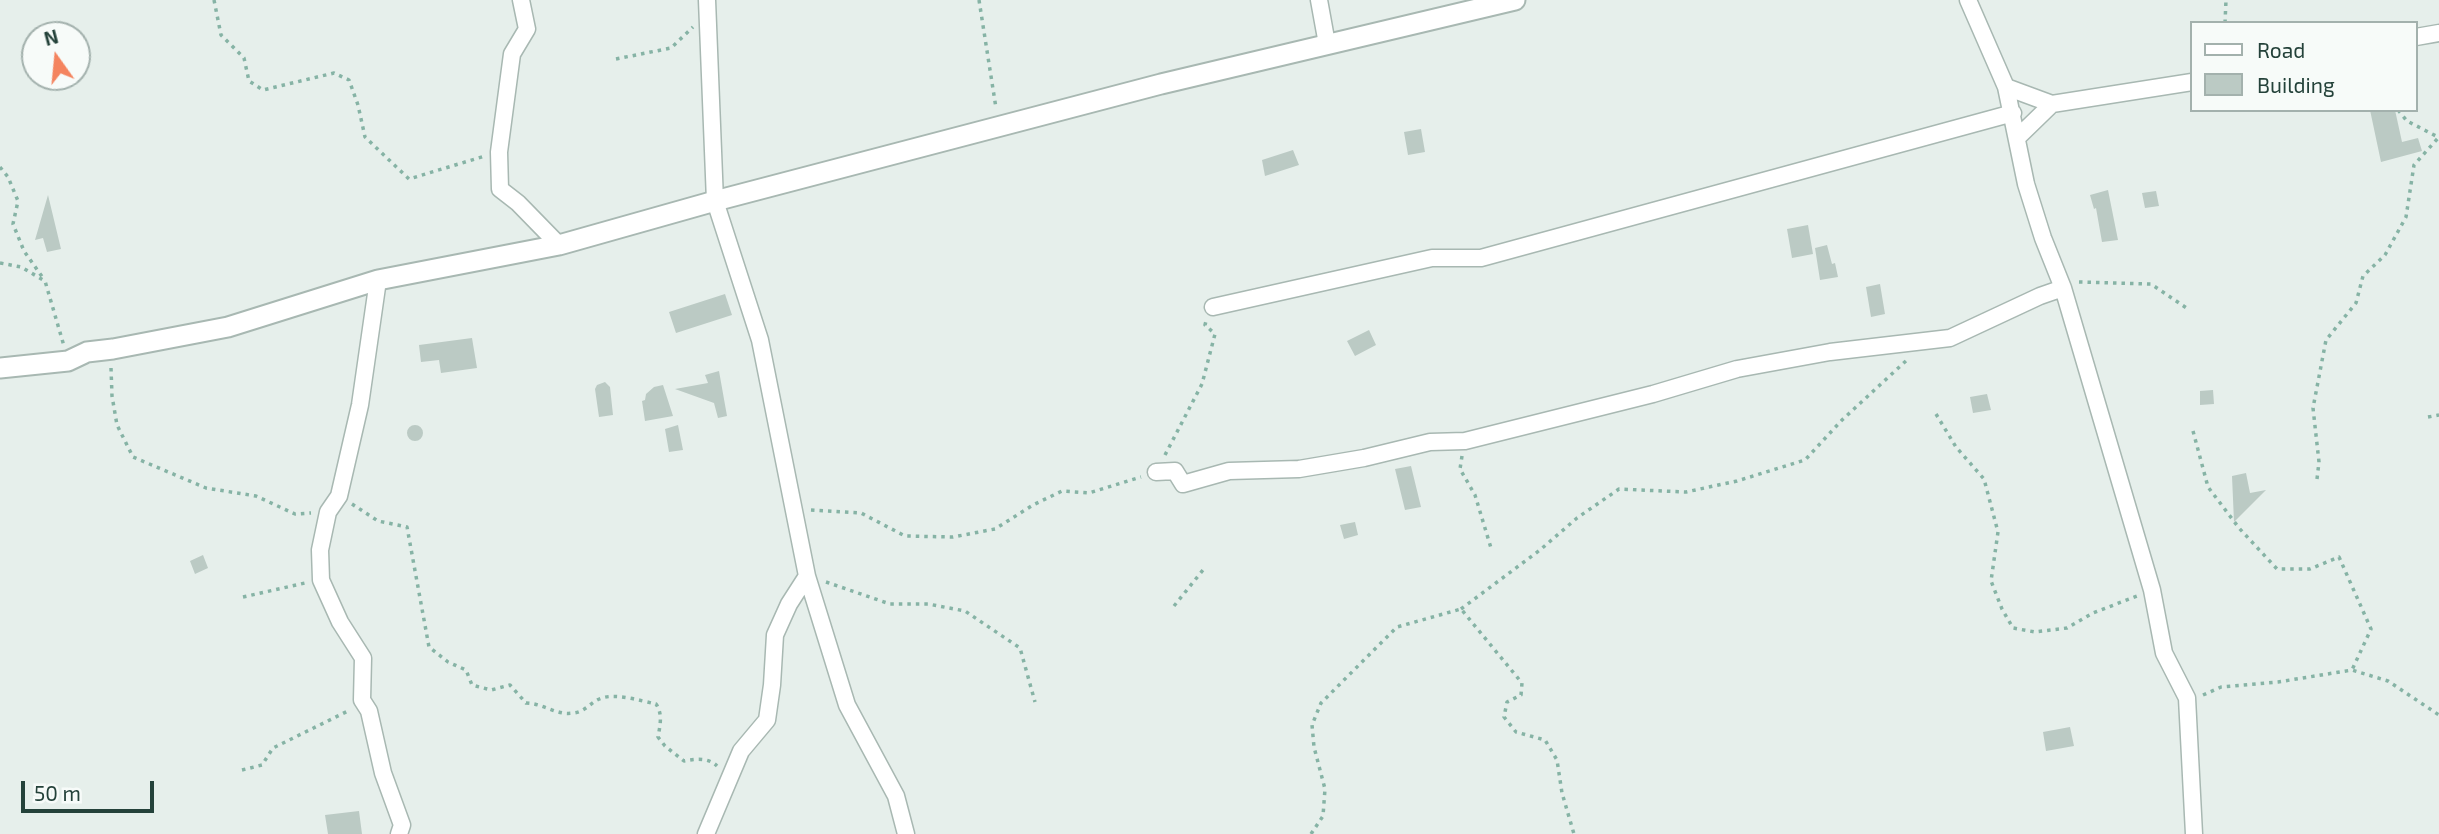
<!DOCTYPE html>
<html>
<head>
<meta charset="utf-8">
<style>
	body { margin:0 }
	#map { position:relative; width:2439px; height:834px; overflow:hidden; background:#e6efeb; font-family:"Exo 2",sans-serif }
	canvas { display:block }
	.legend { position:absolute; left:2190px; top:21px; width:228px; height:91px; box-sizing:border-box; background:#f7fbf9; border:2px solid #a3b1ad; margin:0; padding:9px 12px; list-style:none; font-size:21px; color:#24423a }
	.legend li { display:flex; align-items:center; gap:14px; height:35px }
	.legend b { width:35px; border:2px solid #a3b1ad }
	.north { position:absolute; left:21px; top:21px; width:70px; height:70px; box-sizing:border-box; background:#f7fbf9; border:2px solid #a3b1ad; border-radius:50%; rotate:345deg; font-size:19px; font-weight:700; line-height:28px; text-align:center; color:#24423a }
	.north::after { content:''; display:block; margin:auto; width:24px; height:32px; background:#f4845f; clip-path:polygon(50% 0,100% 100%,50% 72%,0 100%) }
	.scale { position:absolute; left:21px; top:781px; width:133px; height:32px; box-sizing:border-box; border:4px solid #24423a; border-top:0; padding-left:9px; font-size:21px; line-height:24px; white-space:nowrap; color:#24423a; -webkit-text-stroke:5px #f7fbf9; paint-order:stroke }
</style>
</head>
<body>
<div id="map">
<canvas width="2439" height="834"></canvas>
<ul class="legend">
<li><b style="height:9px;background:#fff"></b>Road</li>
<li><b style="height:19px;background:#bbcac4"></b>Building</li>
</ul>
<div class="north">N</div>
<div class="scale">50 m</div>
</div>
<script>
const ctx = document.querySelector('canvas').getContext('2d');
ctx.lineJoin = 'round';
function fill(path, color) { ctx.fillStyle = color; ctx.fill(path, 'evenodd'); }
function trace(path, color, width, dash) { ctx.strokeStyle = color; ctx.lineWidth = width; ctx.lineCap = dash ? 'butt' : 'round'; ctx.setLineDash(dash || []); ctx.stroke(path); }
const building = new Path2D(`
	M 2370,110 L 2395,110 L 2402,142 L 2418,138 L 2422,151 L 2381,162 Z
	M 1421,129 L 1425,152 L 1408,155 L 1404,132 Z
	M 1293,150 L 1299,165 L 1265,176 L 1262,160 Z
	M 2108,190 L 2118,240 L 2102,242 L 2096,208 L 2094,209 L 2090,195 Z
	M 2156,191 L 2159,206 L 2145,208 L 2142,193 Z
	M 48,195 L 61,249 L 47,252 L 43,238 L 35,240 Z
	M 1808,225 L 1813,254 L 1792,258 L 1787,229 Z
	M 1827,245 L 1832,264 L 1835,263 L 1838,277 L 1820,280 L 1815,248 Z
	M 1880,284 L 1885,314 L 1871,317 L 1866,287 Z
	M 725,294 L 732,315 L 676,333 L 669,312 Z
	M 1369,330 L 1376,345 L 1355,356 L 1347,341 Z
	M 472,338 L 477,368 L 441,373 L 439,360 L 421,362 L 419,345 Z
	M 719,371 L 727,416 L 718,418 L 714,403 L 675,389 L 708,383 L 705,375 Z
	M 605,382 L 610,387 L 613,415 L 599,417 L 595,389 L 597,385 Z
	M 663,385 L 673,416 L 645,421 L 642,401 L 645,400 L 646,394 L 654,387 Z
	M 2213,390 L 2214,404 L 2200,405 L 2200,391 Z
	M 1987,394 L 1991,410 L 1973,413 L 1970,397 Z
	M 678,425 L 683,450 L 669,452 L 665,429 Z
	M407 433a8 8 0 1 1 16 0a8 8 0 1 1-16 0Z
	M 1411,466 L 1421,507 L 1405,510 L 1395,469 Z
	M 2246,473 L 2250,493 L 2266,490 L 2234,522 L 2232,476 Z
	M 1355,522 L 1358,535 L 1344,539 L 1340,525 Z
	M 203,555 L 208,568 L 195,574 L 190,561 Z
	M 2070,727 L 2074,746 L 2046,751 L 2043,732 Z
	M 359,811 L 362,834 L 328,834 L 325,815 Z`);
const path = new Path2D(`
	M 214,0 L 221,35 L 244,58 L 249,81 L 263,90 L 334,73 L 349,80 L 358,105 L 365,137 L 409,179 L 485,156
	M 979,0 L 996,108
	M 2225,23 L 2226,0
	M 616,59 L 671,48 L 693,27
	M 2398,110 L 2407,121 L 2438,137
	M 0,167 L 8,177 L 18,201 L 13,224 L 24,251 L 43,278
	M 0,263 L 21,267 L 45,281 L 64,346
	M 2079,282 L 2151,284 L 2188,309
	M 111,368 L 112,396 L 117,425 L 133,457 L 206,488 L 256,496 L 295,514 L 311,513
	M 1936,414 L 1956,447 L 1984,479 L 1998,532 L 1991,581 L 2002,609 L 2013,628 L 2035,632 L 2067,628 L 2093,613 L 2137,596
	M 2428,417 L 2439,415
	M 2193,431 L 2208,487 L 2239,528 L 2277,569 L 2310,569 L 2339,557 L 2371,629 L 2352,670
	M 1165,455 L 1202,384 L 1215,334 L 1205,325 L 1206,321
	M 1462,456 L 1460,469 L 1475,495 L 1491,548
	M 2317,479 L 2319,462 L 2313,408 L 2326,340 L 2356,303 L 2363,276 L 2385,255 L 2406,217 L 2414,165 L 2439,137
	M 352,504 L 378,521 L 407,527 L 429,647 L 448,662 L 466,670 L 472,685 L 491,690 L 510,685 L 526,703 C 543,703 557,716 573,713 C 586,712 591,701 602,698 C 617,693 641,701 656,704 C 663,714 660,726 658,737 L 665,746 L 684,761 C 695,759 708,757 717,766
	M 811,510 L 861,513 L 905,536 L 953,537 L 995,529 L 1033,505 L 1062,491 L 1089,493 L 1141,477
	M 826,582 L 890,604 L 928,604 L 965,611 L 1020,648 L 1035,702
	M 243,597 L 305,583
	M 1174,606 L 1203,570
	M 1461,609 L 1540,550 L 1577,518 L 1619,489 L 1686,492 L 1737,481 L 1805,460 L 1842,420 L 1908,359
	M 2203,695 L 2221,687 L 2278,682 L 2352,670 L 2388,681 L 2439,715
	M 242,770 L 262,765 L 273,748 L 350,710
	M 1311,834 L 1323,816 L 1325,789 L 1314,747 L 1312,725 L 1321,703 L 1397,627 L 1461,609 L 1522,683 L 1521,695 L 1507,702 L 1504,717 L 1516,732 L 1545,740 L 1557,760 L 1562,793 L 1574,834`);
const minor = new Path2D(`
	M 521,0 L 527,29 L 512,54 L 499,152 L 500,189 L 518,203 L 559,245
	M 707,0 L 715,201 L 760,340 L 807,576 L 847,705 L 896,796 L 906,834
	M 1319,0 L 1327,44
	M 1968,0 L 2006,87 L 2026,184 L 2043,238 L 2063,288 L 2152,590 L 2164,653 L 2187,698 L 2194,834
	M 2416,37 L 2439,33
	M 2006,87 L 2052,104 L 2192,82
	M 2018,137 L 2052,104
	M 378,280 L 360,405 L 339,496 L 328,512 L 320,550 L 321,580 L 340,622 L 363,658 L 362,700 L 369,711 L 383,773 L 402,825 L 399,834
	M 1213,307 L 1432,258 L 1481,258 L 2013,113
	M 1156,472 L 1175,471 L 1183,484 L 1229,471 L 1299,469 L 1364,458 L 1430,442 L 1465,441 L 1653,394 L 1737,369 L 1830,352 L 1950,338 L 2040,296 L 2063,288
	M 706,834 L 741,751 L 767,720 L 772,685 L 775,635 L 789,604 L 807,576`);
const tertiary = new Path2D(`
	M 0,368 L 68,361 L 87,352 L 113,349 L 228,327 L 378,280 L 559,245 L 715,201 L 1161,84 L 1515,0`);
fill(building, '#bbcac4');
trace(minor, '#a8b8b2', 19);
trace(tertiary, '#a8b8b2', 23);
trace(path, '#86b3a5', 3.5, [3.5, 5]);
trace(minor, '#fff', 16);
trace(tertiary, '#fff', 19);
</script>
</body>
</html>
